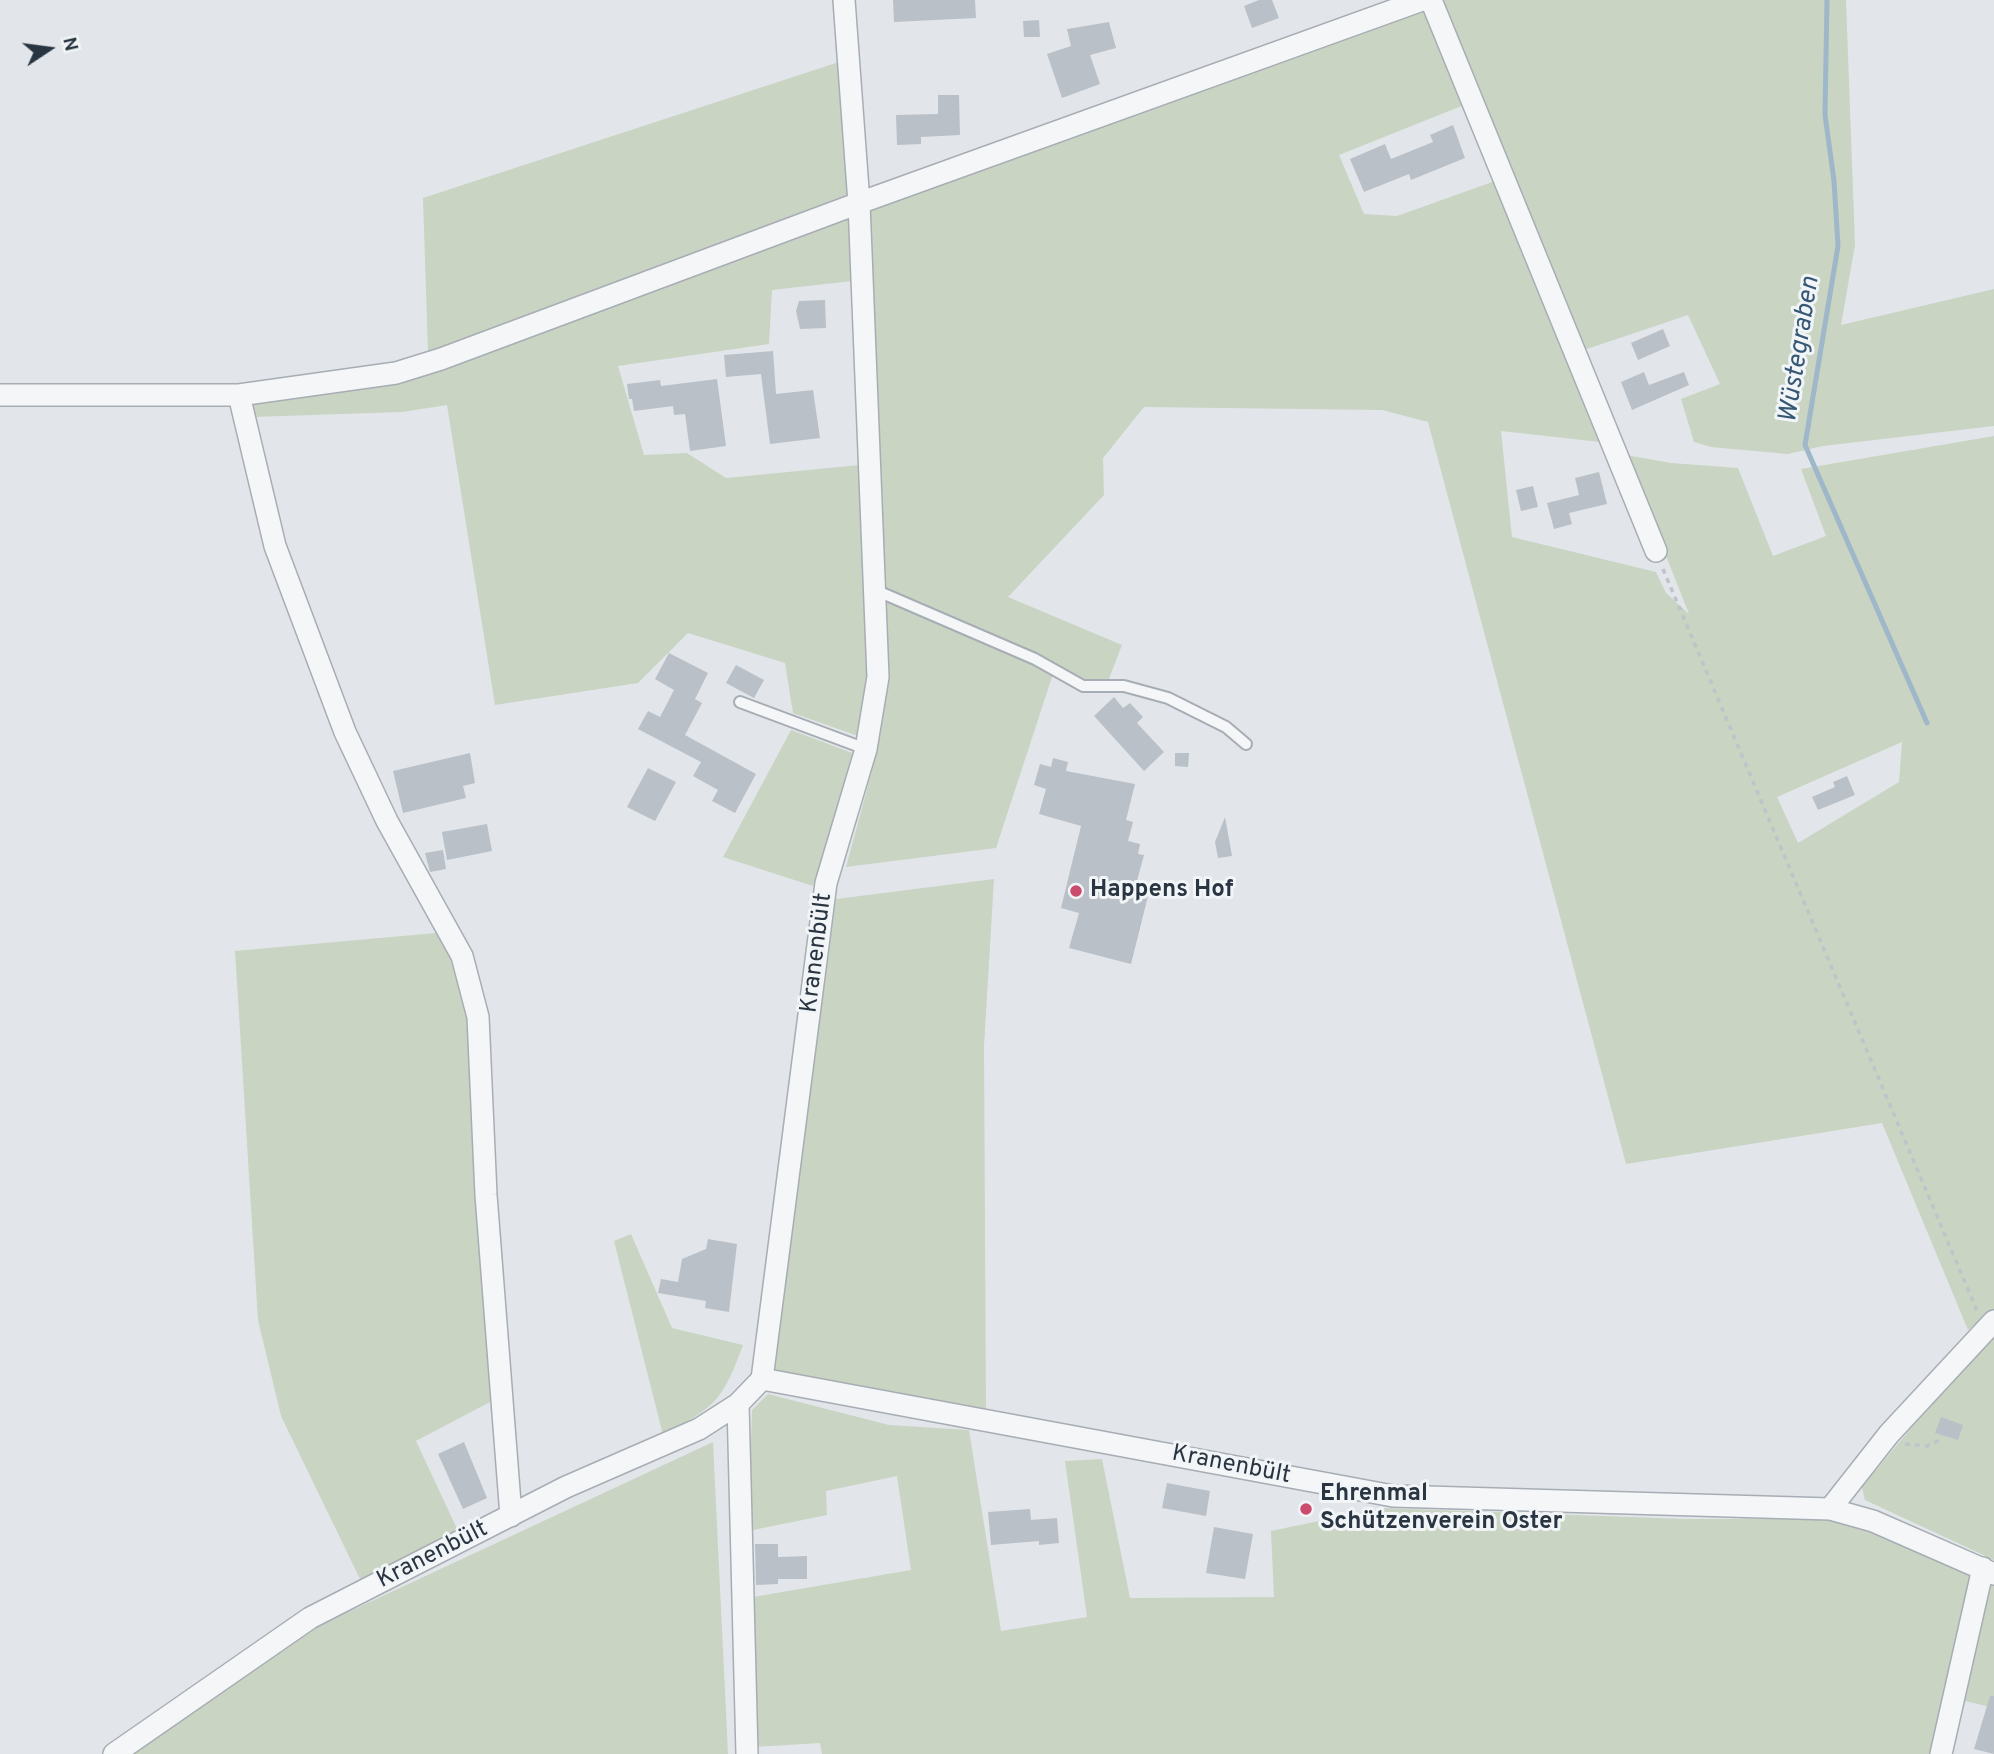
<!DOCTYPE html>
<html>
<head>
<meta charset="utf-8">
<style>
	body { margin:0 }
	#map { position:relative; width:1994px; height:1754px; overflow:hidden; background:#e2e6ea; font-family:Overpass,sans-serif }
	canvas { display:block }
	.north { position:absolute; left:14px; top:14px; width:70px; height:70px; -webkit-text-stroke:5px #f2f5f7; paint-order:stroke; rotate:77deg; font-size:19px; font-weight:700; line-height:28px; text-align:center; color:#2a3542 }
	.north::after { content:''; display:block; margin:auto; width:24px; height:32px; background:#2a3542; clip-path:polygon(50% 0,100% 100%,50% 72%,0 100%) }
</style>
</head>
<body>
<div id="map">
<canvas width="1994" height="1754"></canvas>
<div class="north">N</div>
</div>
<script>
const ctx = document.querySelector('canvas').getContext('2d');
ctx.lineJoin = 'round';
function fill(path, color) { ctx.fillStyle = color; ctx.fill(path, 'evenodd'); }
function trace(path, color, width, dash) { ctx.strokeStyle = color; ctx.lineWidth = width; ctx.lineCap = dash ? 'butt' : 'round'; ctx.setLineDash(dash || []); ctx.stroke(path); }
function drawText(font, color, halo, rows, align = 'center') {
  ctx.font = font + ' Overpass,sans-serif'; ctx.lineWidth = 6; ctx.setLineDash([]); ctx.textBaseline = 'middle'; ctx.strokeStyle = halo; ctx.fillStyle = color; for (const [text, x, y, turn = 0] of rows) {
    ctx.save(); ctx.translate(x, y); ctx.rotate((+turn || 0) * Math.PI / 180); ctx.textAlign = isNaN(turn) ? turn : align; if (halo) ctx.strokeText(text, 0, 0); ctx.fillText(text, 0, 0); ctx.restore();
  }
}
const green = new Path2D(`
	M 1439,0 L 1846,0 L 1855,245 L 1841,325 L 1994,289 L 1994,426 L 1823,446 L 1788,454 L 1711,447 L 1694,442 L 1681,399 L 1720,384 L 1688,315 L 1584,350 Z
	M 1425,8 L 1464,105 L 1339,155 L 1364,214 L 1397,216 L 1495,181 L 1600,442 L 1501,431 L 1512,537 L 1656,572 L 1666,593 L 1689,614 L 1626,455 L 1671,463 L 1738,468 L 1773,556 L 1826,536 L 1801,469 L 1994,436 L 1994,1310 L 1968,1330 L 1882,1123 L 1626,1164 L 1428,422 L 1382,410 L 1144,407 L 1103,458 L 1104,495 L 1008,597 L 1122,645 L 1105,689 L 1053,674 L 996,848 L 846,867 L 876,756 L 888,681 L 869,209 ZM 1902,742 L 1899,782 L 1798,843 L 1777,797 Z
	M 839,62 L 849,196 L 428,353 L 423,198 Z
	M 852,215 L 852,281 L 772,290 L 769,344 L 618,366 L 644,455 L 687,453 L 726,478 L 860,465 L 867,676 L 858,736 L 793,713 L 785,663 L 688,633 L 638,683 L 495,705 L 447,405 L 402,412 L 252,417 L 249,402 L 391,381 Z
	M 791,730 L 855,754 L 813,886 L 723,857 Z
	M 994,879 L 984,1046 L 986,1412 L 772,1371 L 836,899 Z
	M 436,933 L 450,958 L 468,1018 L 492,1401 L 416,1441 L 459,1533 L 361,1581 L 281,1416 L 258,1320 L 235,951 Z
	M 631,1234 L 672,1328 L 743,1345 C 722,1402 716,1406 663,1435 L 614,1241 Z
	M 1994,1336 L 1994,1560 L 1865,1500 L 1862,1487 L 1971,1356 Z
	M 768,1394 L 889,1425 L 969,1430 L 1001,1631 L 1087,1617 L 1065,1461 L 1102,1459 L 1130,1598 L 1274,1597 L 1271,1531 L 1382,1508 L 1684,1519 L 1827,1519 L 1872,1529 L 1971,1574 L 1931,1754 L 822,1754 L 820,1743 L 753,1747 L 747,1598 L 911,1570 L 897,1476 L 826,1491 L 827,1515 L 748,1531 L 752,1410 Z
	M 713,1442 L 728,1754 L 129,1754 L 314,1628 Z
	M 1992,1583 L 1994,1584 L 1994,1708 L 1961,1700 Z`);
const stream = new Path2D(`
	M 1827,0 L 1825,115 L 1834,181 L 1838,246 L 1805,445 L 1927,723`);
const building = new Path2D(`
	M 893,0 L 975,0 L 976,18 L 894,22 Z
	M 1259,0 L 1272,0 L 1279,18 L 1252,28 L 1244,6 Z
	M 1039,20 L 1040,37 L 1024,37 L 1023,21 Z
	M 1109,22 L 1116,48 L 1090,55 L 1100,84 L 1062,98 L 1047,54 L 1071,46 L 1067,29 Z
	M 938,95 L 959,95 L 960,135 L 921,137 L 921,144 L 897,145 L 896,115 L 938,114 Z
	M 1453,125 L 1465,158 L 1411,180 L 1409,174 L 1364,192 L 1350,159 L 1385,144 L 1391,159 L 1433,142 L 1430,135 Z
	M 825,300 L 826,328 L 800,329 L 796,311 L 799,301 Z
	M 1663,329 L 1670,346 L 1638,360 L 1631,343 Z
	M 773,351 L 776,394 L 813,390 L 820,438 L 770,444 L 761,374 L 726,377 L 724,355 Z
	M 1644,372 L 1649,385 L 1684,372 L 1689,385 L 1632,410 L 1621,382 Z
	M 717,379 L 726,446 L 690,451 L 685,414 L 674,415 L 673,406 L 634,411 L 632,399 L 629,399 L 627,384 L 660,380 L 661,386 Z
	M 1599,472 L 1607,504 L 1569,513 L 1572,524 L 1554,529 L 1547,503 L 1579,495 L 1575,478 Z
	M 1533,486 L 1538,507 L 1521,511 L 1516,490 Z
	M 669,653 L 708,673 L 695,699 L 702,703 L 685,735 L 756,774 L 735,813 L 712,801 L 718,790 L 693,776 L 701,762 L 638,729 L 648,711 L 660,717 L 674,690 L 655,679 Z
	M 736,665 L 764,680 L 754,698 L 726,683 Z
	M 1114,697 L 1123,708 L 1130,703 L 1143,717 L 1137,723 L 1164,752 L 1144,771 L 1094,716 Z
	M 470,753 L 475,783 L 463,786 L 466,798 L 403,813 L 393,771 Z
	M 1175,753 L 1189,753 L 1188,767 L 1175,766 Z
	M 1053,758 L 1068,762 L 1066,771 L 1135,784 L 1126,820 L 1133,822 L 1128,841 L 1140,844 L 1138,854 L 1144,855 L 1135,888 L 1149,892 L 1131,964 L 1069,948 L 1079,913 L 1061,908 L 1081,826 L 1039,814 L 1046,789 L 1034,785 L 1040,764 L 1051,767 Z
	M 648,768 L 676,782 L 655,821 L 627,807 Z
	M 1847,776 L 1855,795 L 1818,810 L 1812,797 L 1835,787 L 1833,782 Z
	M 1225,817 L 1232,856 L 1218,858 L 1215,842 Z
	M 487,824 L 492,851 L 447,860 L 442,832 Z
	M 443,850 L 446,869 L 430,872 L 425,853 Z
	M 708,1239 L 737,1244 L 729,1312 L 705,1308 L 706,1301 L 658,1293 L 661,1279 L 678,1282 L 682,1259 L 706,1249 Z
	M 1941,1417 L 1963,1425 L 1958,1440 L 1935,1433 Z
	M 464,1442 L 487,1498 L 463,1509 L 438,1454 Z
	M 1167,1483 L 1210,1491 L 1206,1516 L 1162,1508 Z
	M 1030,1509 L 1031,1520 L 1057,1518 L 1059,1543 L 1039,1545 L 1039,1541 L 991,1545 L 988,1512 Z
	M 1214,1527 L 1253,1534 L 1245,1579 L 1206,1573 Z
	M 755,1544 L 778,1544 L 778,1557 L 807,1556 L 807,1579 L 778,1579 L 778,1584 L 756,1585 Z
	M 1990,1696 L 1994,1696 L 1994,1754 L 1974,1749 Z`);
const path = new Path2D(`
	M 1663,569 L 1978,1313
	M 1905,1444 L 1927,1446 L 1942,1439`);
const lane = new Path2D(`
	M 875,590 L 1035,659 L 1083,686 L 1124,686 L 1168,698 L 1226,727 L 1246,744
	M 740,702 L 866,749`);
const street = new Path2D(`
	M 1431,0 L 1656,551
	M 0,395 L 239,395 L 396,373 L 441,359 L 859,203 L 1422,0
	M 239,395 L 275,546 L 345,732 L 387,821 L 462,956 L 478,1017 L 486,1195 L 511,1516
	M 762,1379 L 1393,1496 L 1830,1509 L 1873,1521 L 1994,1574
	M 738,1404 L 747,1754
	M 1830,1509 L 1889,1434 L 1994,1321
	M 114,1754 L 310,1618 L 566,1487 L 699,1429 L 738,1404 L 762,1379 L 826,883 L 866,749 L 878,677 L 859,203 L 844,0
	M 1941,1754 L 1983,1568`);
const markers = [
	[1076,891,7,"#cb4b6c"],
	[1306,1509,7,"#cb4b6c"]
];
const poiNames = [
	["Happens Hof",1090,891],
	["Ehrenmal",1320,1495],
	["Schützenverein Oster",1320,1523]
];
const streetNames = [
	["Kranenbült",818,953,-83],
	["Kranenbült",1231,1466,11],
	["Kranenbült",433,1556,-27]
];
const waterNames = [
	["Wüstegraben",1801,350,-81]
];
fill(green, '#c9d4c3');
trace(stream, '#9eb8c9', 5);
fill(building, '#b9c0c7');
trace(lane, '#a7adb4', 14);
trace(street, '#a7adb4', 24);
trace(path, '#c0c4c9', 3.5, [5, 5]);
trace(lane, '#f5f6f8', 10);
trace(street, '#f5f6f8', 21);
for (const [x, y, r, color] of markers) { const dot = new Path2D(); dot.arc(x, y, r, 0, 2 * Math.PI); ctx.fillStyle = color; ctx.fill(dot); trace(dot, '#f2f5f7', 2.5); }
drawText('bold 24px', '#2a3542', '#f2f5f7', poiNames, 'left');
drawText('24px', '#2a3542', '#f2f5f7', streetNames);
drawText('italic 26px', '#355875', '#f2f5f7', waterNames);
</script>
</body>
</html>
